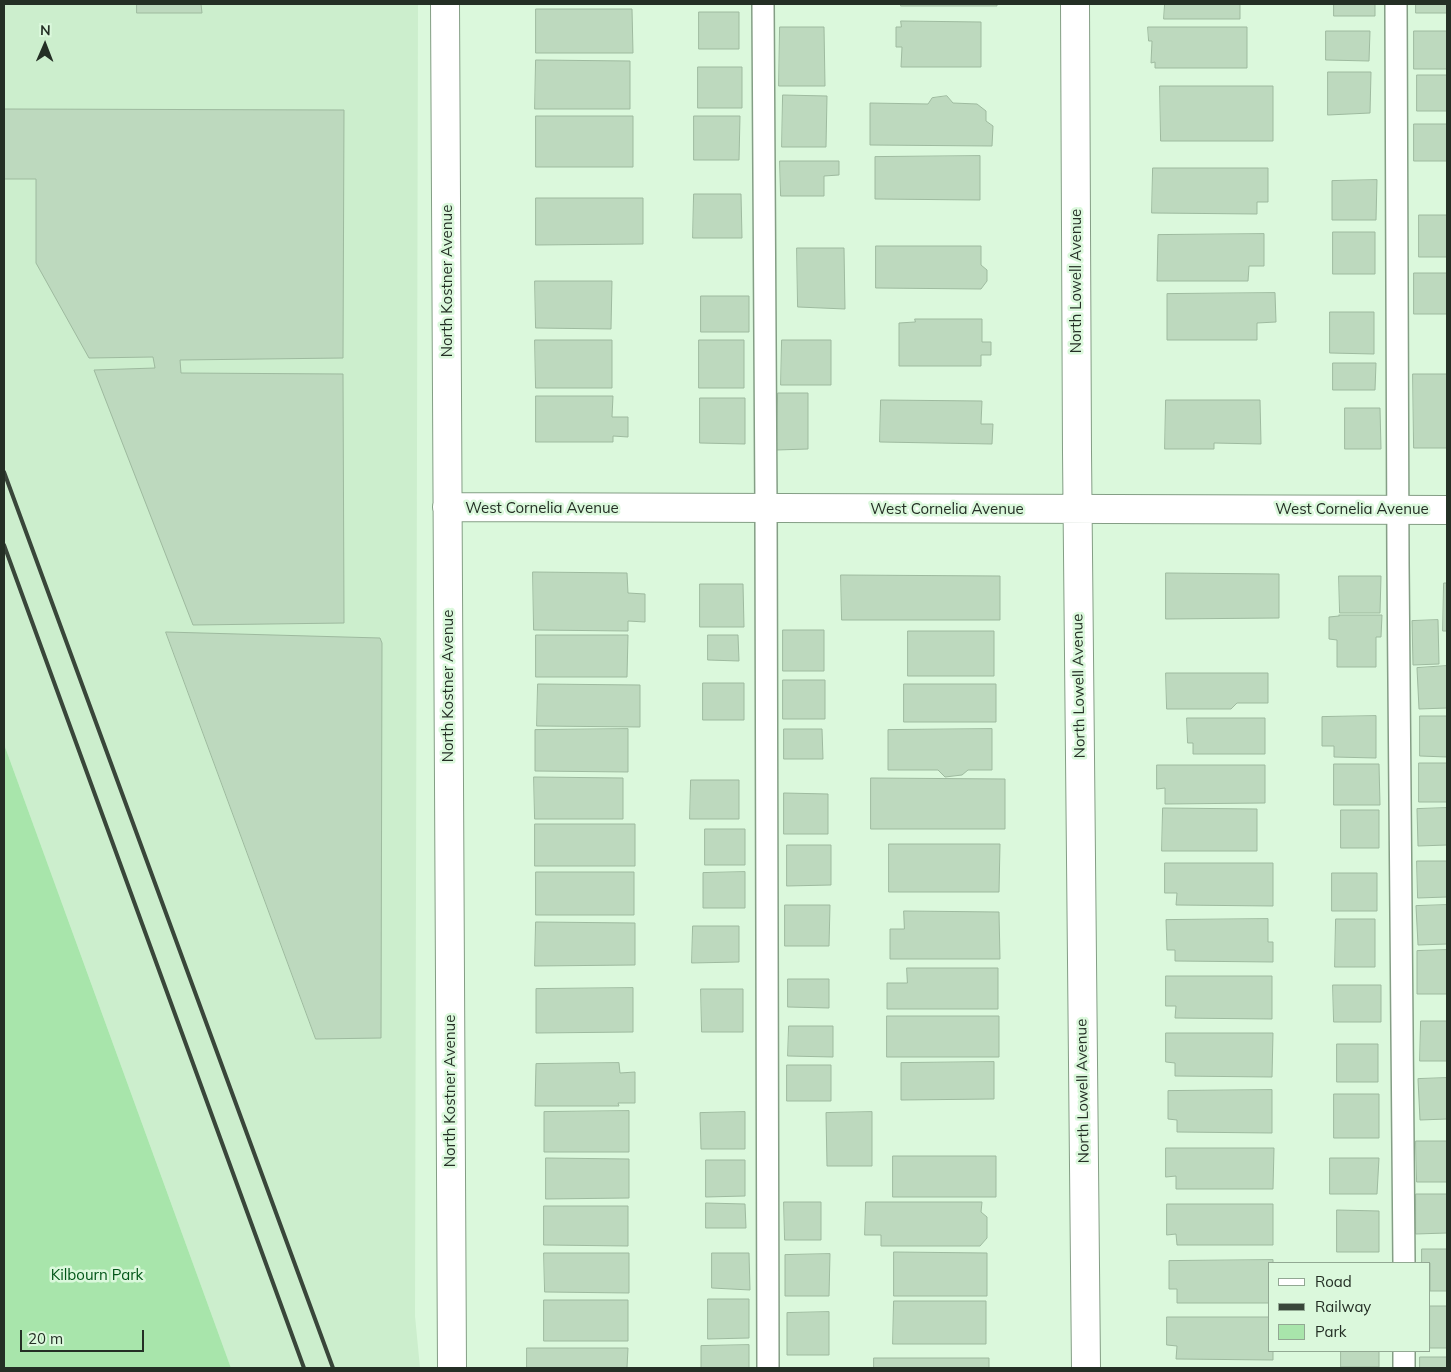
<!DOCTYPE html>
<html>
<head>
<meta charset="utf-8">
<style>
	body { margin:0 }
	#map { position:relative; width:1451px; height:1372px; overflow:hidden; background:#dbf8dc; font-family:Mulish,sans-serif }
	canvas { display:block }
	.frame { position:absolute; inset:0; border:5px solid #242f25; pointer-events:none }
	.legend { position:absolute; left:1268px; top:1262px; width:162px; height:90px; box-sizing:border-box; background:#dbf8dc; border:1px solid #92a893; margin:0; padding:6px 9px; list-style:none; font-size:15px; color:#242f25 }
	.legend li { display:flex; align-items:center; gap:10px; height:25px }
	.legend b { width:25px; border:1px solid #92a893 }
	.north { position:absolute; left:20px; top:20px; width:50px; height:50px; -webkit-text-stroke:4px #dbf8dc; paint-order:stroke; rotate:1deg; font-size:14px; font-weight:700; line-height:20px; text-align:center; color:#242f25 }
	.north::after { content:''; display:block; margin:auto; width:18px; height:22px; background:#242f25; clip-path:polygon(50% 0,100% 100%,50% 72%,0 100%) }
	.scale { position:absolute; left:20px; top:1330px; width:124px; height:22px; box-sizing:border-box; border:2px solid #242f25; border-top:0; padding-left:6px; font-size:15px; line-height:18px; white-space:nowrap; color:#242f25; -webkit-text-stroke:4px #dbf8dc; paint-order:stroke }
</style>
</head>
<body>
<div id="map">
<canvas width="1451" height="1372"></canvas>
<div class="frame"></div>
<ul class="legend">
<li><b style="height:6px;background:#fff"></b>Road</li>
<li><b style="height:6px;background:#39463a"></b>Railway</li>
<li><b style="height:14px;background:#a8e5ab"></b>Park</li>
</ul>
<div class="north">N</div>
<div class="scale">20 m</div>
</div>
<script>
const ctx = document.querySelector('canvas').getContext('2d');
ctx.lineJoin = 'round';
function fill(path, color) { ctx.fillStyle = color; ctx.fill(path, 'evenodd'); }
function trace(path, color, width, dash) { ctx.strokeStyle = color; ctx.lineWidth = width; ctx.lineCap = dash ? 'butt' : 'round'; ctx.setLineDash(dash || []); ctx.stroke(path); }
function drawText(font, color, halo, rows, align = 'center') {
  ctx.font = font + ' Mulish,sans-serif'; ctx.lineWidth = 5; ctx.setLineDash([]); ctx.textBaseline = 'middle'; ctx.strokeStyle = halo; ctx.fillStyle = color; for (const [text, x, y, turn = 0] of rows) {
    ctx.save(); ctx.translate(x, y); ctx.rotate((+turn || 0) * Math.PI / 180); ctx.textAlign = isNaN(turn) ? turn : align; if (halo) ctx.strokeText(text, 0, 0); ctx.fillText(text, 0, 0); ctx.restore();
  }
}
const built = new Path2D(`
	M 4,4 L 418,4 L 415,1316 L 420,1368 L 231,1368 L 4,744 Z`);
const green = new Path2D(`
	M 4,744 L 231,1368 L 4,1368 Z`);
const building = new Path2D(`
	M 137,4 L 201,4 L 202,13 L 137,13 Z
	M 901,4 L 997,4 L 997,6 L 901,6 Z
	M 1165,4 L 1240,4 L 1240,19 L 1164,19 Z
	M 1334,4 L 1375,4 L 1375,16 L 1334,16 Z
	M 1416,4 L 1447,4 L 1447,13 L 1416,13 Z
	M 536,9 L 632,9 L 633,53 L 536,53 Z
	M 699,12 L 739,12 L 739,49 L 699,49 Z
	M 901,21 L 981,22 L 981,67 L 901,67 L 902,47 L 896,47 L 896,27 L 901,27 Z
	M 780,27 L 824,27 L 825,86 L 779,86 Z
	M 1148,27 L 1247,27 L 1247,68 L 1155,68 L 1155,62 L 1151,63 L 1152,41 L 1149,41 Z
	M 1326,31 L 1370,31 L 1369,61 L 1326,60 Z
	M 1414,31 L 1447,31 L 1447,69 L 1414,69 Z
	M 536,60 L 630,61 L 630,109 L 535,109 Z
	M 698,67 L 742,67 L 742,108 L 698,108 Z
	M 1328,72 L 1371,72 L 1370,113 L 1328,115 Z
	M 1417,75 L 1447,75 L 1447,111 L 1417,111 Z
	M 1160,86 L 1273,86 L 1273,141 L 1161,141 Z
	M 783,95 L 827,96 L 826,147 L 782,147 Z
	M 947,96 L 953,103 L 977,104 L 986,111 L 986,121 L 993,126 L 992,146 L 870,145 L 870,103 L 928,104 L 932,98 Z
	M 4,109 L 344,110 L 343,358 L 180,360 L 181,373 L 343,374 L 344,623 L 193,625 L 94,370 L 155,368 L 153,357 L 89,358 L 36,263 L 36,179 L 4,179 Z
	M 536,116 L 633,116 L 633,167 L 536,167 Z
	M 694,116 L 740,116 L 739,160 L 694,160 Z
	M 1414,124 L 1447,124 L 1447,161 L 1414,161 Z
	M 980,156 L 980,200 L 875,199 L 875,157 Z
	M 780,161 L 839,161 L 839,175 L 824,176 L 824,196 L 781,196 Z
	M 1153,168 L 1268,168 L 1268,202 L 1257,202 L 1257,214 L 1152,213 Z
	M 1377,180 L 1376,220 L 1332,220 L 1332,181 Z
	M 694,194 L 741,194 L 742,238 L 693,238 Z
	M 536,198 L 643,198 L 643,244 L 536,245 Z
	M 1419,215 L 1447,215 L 1447,257 L 1419,257 Z
	M 1333,232 L 1375,232 L 1375,274 L 1333,274 Z
	M 1264,234 L 1264,266 L 1249,266 L 1248,281 L 1157,281 L 1158,235 Z
	M 876,246 L 981,246 L 981,265 L 987,270 L 987,281 L 981,289 L 876,288 Z
	M 797,248 L 844,248 L 845,309 L 798,307 Z
	M 1414,273 L 1447,273 L 1447,314 L 1414,314 Z
	M 535,281 L 612,281 L 611,329 L 536,328 Z
	M 1275,293 L 1276,322 L 1257,323 L 1257,340 L 1167,340 L 1167,294 Z
	M 701,296 L 749,296 L 749,332 L 701,332 Z
	M 1330,312 L 1374,312 L 1374,354 L 1330,353 Z
	M 915,319 L 982,319 L 982,342 L 991,342 L 991,355 L 981,355 L 981,366 L 899,366 L 899,323 L 915,322 Z
	M 535,340 L 612,340 L 612,388 L 536,388 Z
	M 699,340 L 744,340 L 744,388 L 699,388 Z
	M 782,340 L 831,340 L 831,385 L 781,385 Z
	M 1333,363 L 1376,363 L 1375,390 L 1333,390 Z
	M 1413,374 L 1447,374 L 1447,448 L 1414,448 Z
	M 778,393 L 808,393 L 808,449 L 777,450 Z
	M 536,396 L 613,396 L 612,417 L 628,417 L 628,437 L 613,436 L 613,442 L 536,442 Z
	M 700,398 L 745,398 L 745,444 L 700,443 Z
	M 881,400 L 982,401 L 981,424 L 993,424 L 992,444 L 880,442 Z
	M 1166,400 L 1260,400 L 1261,444 L 1214,443 L 1214,449 L 1165,449 Z
	M 1345,408 L 1380,408 L 1381,449 L 1345,449 Z
	M 533,572 L 627,573 L 628,593 L 645,594 L 645,622 L 628,621 L 628,631 L 534,630 Z
	M 1166,573 L 1279,574 L 1279,618 L 1166,619 Z
	M 841,575 L 1000,576 L 1000,620 L 842,620 Z
	M 1339,576 L 1381,576 L 1380,613 L 1340,613 Z
	M 1444,583 L 1447,583 L 1447,631 L 1443,631 Z
	M 700,584 L 743,584 L 744,627 L 700,627 Z
	M 1339,615 L 1382,615 L 1381,637 L 1376,637 L 1376,667 L 1337,667 L 1337,640 L 1329,639 L 1329,617 L 1339,616 Z
	M 1438,620 L 1439,664 L 1413,665 L 1412,621 Z
	M 783,630 L 824,630 L 824,671 L 783,671 Z
	M 908,631 L 994,631 L 994,676 L 908,676 Z
	M 166,632 L 380,638 L 382,643 L 381,1038 L 316,1039 Z
	M 536,635 L 628,635 L 627,677 L 536,677 Z
	M 708,635 L 738,635 L 739,661 L 708,660 Z
	M 1447,666 L 1447,708 L 1419,709 L 1417,668 Z
	M 1166,673 L 1268,673 L 1268,703 L 1237,703 L 1231,709 L 1167,709 Z
	M 783,680 L 825,680 L 825,719 L 783,719 Z
	M 703,683 L 744,683 L 744,720 L 703,720 Z
	M 538,684 L 640,685 L 640,727 L 537,726 Z
	M 904,684 L 996,684 L 996,722 L 904,722 Z
	M 1376,716 L 1376,758 L 1334,757 L 1334,746 L 1322,746 L 1322,717 Z
	M 1420,716 L 1447,716 L 1447,757 L 1420,756 Z
	M 1187,718 L 1265,718 L 1265,754 L 1193,754 L 1193,743 L 1188,743 Z
	M 628,729 L 628,772 L 535,771 L 535,730 Z
	M 784,729 L 822,729 L 823,759 L 784,759 Z
	M 992,729 L 992,770 L 968,770 L 962,775 L 945,777 L 938,770 L 888,770 L 888,730 Z
	M 1419,763 L 1447,763 L 1447,802 L 1419,802 Z
	M 1334,764 L 1379,764 L 1380,805 L 1334,805 Z
	M 1157,765 L 1265,765 L 1265,803 L 1165,804 L 1165,788 L 1157,789 Z
	M 534,777 L 623,778 L 623,819 L 535,819 Z
	M 871,778 L 1005,779 L 1005,829 L 871,829 Z
	M 691,780 L 739,780 L 739,819 L 690,819 Z
	M 784,793 L 828,794 L 828,834 L 784,834 Z
	M 1163,808 L 1257,809 L 1257,851 L 1162,851 Z
	M 1447,808 L 1447,845 L 1418,846 L 1417,809 Z
	M 1341,810 L 1379,810 L 1379,848 L 1341,848 Z
	M 535,824 L 635,824 L 635,866 L 535,866 Z
	M 705,829 L 745,829 L 745,865 L 705,865 Z
	M 889,844 L 1000,844 L 999,892 L 889,892 Z
	M 787,845 L 831,845 L 831,885 L 787,886 Z
	M 1417,861 L 1447,861 L 1447,897 L 1418,898 Z
	M 1165,863 L 1273,863 L 1273,906 L 1176,905 L 1177,893 L 1165,893 Z
	M 536,872 L 634,872 L 634,915 L 536,915 Z
	M 745,872 L 745,908 L 703,908 L 703,873 Z
	M 1332,873 L 1377,873 L 1377,911 L 1332,911 Z
	M 785,905 L 830,905 L 829,946 L 785,946 Z
	M 1447,905 L 1447,944 L 1418,945 L 1416,906 Z
	M 904,911 L 999,912 L 1000,959 L 890,959 L 890,929 L 904,929 Z
	M 1268,919 L 1268,942 L 1273,942 L 1273,962 L 1175,961 L 1175,950 L 1167,950 L 1166,920 Z
	M 1336,919 L 1375,919 L 1375,967 L 1335,967 Z
	M 536,922 L 635,923 L 635,965 L 535,966 Z
	M 693,926 L 739,926 L 739,962 L 692,963 Z
	M 1447,950 L 1447,994 L 1417,994 L 1417,951 Z
	M 907,968 L 998,968 L 998,1009 L 887,1009 L 887,983 L 907,983 Z
	M 1166,976 L 1272,976 L 1272,1019 L 1175,1018 L 1176,1006 L 1166,1006 Z
	M 788,979 L 829,979 L 829,1008 L 788,1007 Z
	M 1333,985 L 1381,985 L 1381,1022 L 1334,1022 Z
	M 633,988 L 633,1032 L 536,1033 L 536,989 Z
	M 701,989 L 743,989 L 743,1032 L 702,1032 Z
	M 887,1016 L 999,1016 L 999,1057 L 887,1057 Z
	M 1421,1021 L 1447,1021 L 1447,1061 L 1420,1061 Z
	M 789,1026 L 833,1026 L 833,1057 L 788,1056 Z
	M 1166,1033 L 1273,1033 L 1272,1077 L 1175,1076 L 1175,1063 L 1166,1062 Z
	M 1337,1044 L 1378,1044 L 1378,1082 L 1337,1082 Z
	M 994,1062 L 994,1099 L 901,1100 L 901,1063 Z
	M 619,1063 L 620,1073 L 635,1072 L 635,1103 L 618,1103 L 619,1106 L 535,1106 L 536,1064 Z
	M 787,1065 L 831,1065 L 831,1101 L 787,1101 Z
	M 1447,1078 L 1447,1119 L 1420,1120 L 1418,1079 Z
	M 1272,1090 L 1272,1133 L 1177,1132 L 1177,1120 L 1168,1119 L 1168,1091 Z
	M 1334,1094 L 1379,1094 L 1379,1138 L 1334,1138 Z
	M 629,1111 L 629,1152 L 544,1152 L 544,1112 Z
	M 745,1112 L 745,1149 L 701,1149 L 700,1113 Z
	M 872,1112 L 872,1166 L 827,1166 L 826,1113 Z
	M 1416,1141 L 1447,1141 L 1447,1182 L 1417,1182 Z
	M 1166,1148 L 1274,1148 L 1273,1189 L 1176,1189 L 1176,1176 L 1166,1177 Z
	M 893,1156 L 996,1156 L 996,1197 L 893,1197 Z
	M 546,1158 L 629,1159 L 629,1198 L 546,1199 Z
	M 1330,1158 L 1379,1158 L 1377,1194 L 1330,1194 Z
	M 706,1160 L 745,1160 L 745,1196 L 706,1197 Z
	M 1416,1194 L 1447,1194 L 1447,1233 L 1416,1234 Z
	M 784,1202 L 821,1202 L 821,1240 L 785,1240 Z
	M 866,1202 L 982,1202 L 981,1212 L 987,1217 L 987,1238 L 980,1246 L 881,1246 L 881,1235 L 865,1235 Z
	M 706,1203 L 745,1204 L 746,1228 L 706,1228 Z
	M 1167,1204 L 1273,1204 L 1273,1245 L 1177,1245 L 1176,1234 L 1167,1235 Z
	M 544,1206 L 628,1206 L 628,1246 L 544,1245 Z
	M 1337,1210 L 1379,1211 L 1379,1252 L 1337,1252 Z
	M 1422,1249 L 1447,1249 L 1447,1291 L 1430,1291 L 1430,1263 L 1422,1263 Z
	M 894,1252 L 987,1253 L 987,1296 L 894,1296 Z
	M 544,1253 L 629,1253 L 629,1293 L 545,1292 Z
	M 712,1253 L 749,1253 L 750,1290 L 712,1288 Z
	M 830,1254 L 829,1296 L 785,1296 L 785,1255 Z
	M 1273,1260 L 1273,1263 L 1270,1263 L 1270,1303 L 1177,1303 L 1177,1289 L 1169,1289 L 1169,1261 Z
	M 708,1299 L 749,1299 L 749,1338 L 708,1339 Z
	M 544,1300 L 628,1300 L 628,1341 L 544,1341 Z
	M 894,1301 L 986,1301 L 986,1344 L 893,1344 Z
	M 1430,1306 L 1447,1306 L 1447,1348 L 1430,1348 Z
	M 829,1312 L 829,1355 L 787,1355 L 787,1313 Z
	M 1167,1317 L 1270,1317 L 1270,1351 L 1273,1351 L 1273,1360 L 1176,1359 L 1177,1346 L 1167,1345 Z
	M 749,1345 L 749,1368 L 701,1368 L 701,1346 Z
	M 527,1348 L 628,1348 L 627,1368 L 527,1368 Z
	M 1341,1351 L 1379,1351 L 1379,1367 L 1341,1367 Z
	M 1420,1357 L 1447,1357 L 1447,1368 L 1420,1368 Z
	M 874,1358 L 989,1358 L 989,1368 L 874,1368 Z`);
const service = new Path2D(`
	M 763,4 L 766,508 L 768,1368
	M 1396,4 L 1398,564 L 1404,1263
	M 1404,1351 L 1404,1368`);
const minor = new Path2D(`
	M 445,4 L 452,1368
	M 1075,4 L 1077,452 L 1086,1368
	M 447,507 L 1447,510`);
const rail = new Path2D(`
	M 4,472 L 333,1368
	M 4,545 L 304,1368`);
const streetNames = [
	["North Kostner Avenue",447,281,-90],
	["North Lowell Avenue",1076,281,-90],
	["West Cornelia Avenue",542,508],
	["West Cornelia Avenue",947,509],
	["West Cornelia Avenue",1352,509],
	["North Kostner Avenue",448,686,-90],
	["North Lowell Avenue",1079,686,-91],
	["North Kostner Avenue",450,1091,-90],
	["North Lowell Avenue",1083,1091,-91]
];
const parkNames = [
	["Kilbourn Park",97,1275]
];
fill(built, '#cceecd');
fill(green, '#a8e5ab');
fill(building, '#bdd9be');
trace(building, '#9eba9f', 1);
trace(service, '#849e85', 24);
trace(minor, '#849e85', 30);
trace(service, '#fff', 21);
trace(minor, '#fff', 28);
trace(rail, '#39463a', 4);
drawText('15px', '#242f25', '#dbf8dc', streetNames);
drawText('15px', '#015517', '#dbf8dc', parkNames);
</script>
</body>
</html>
